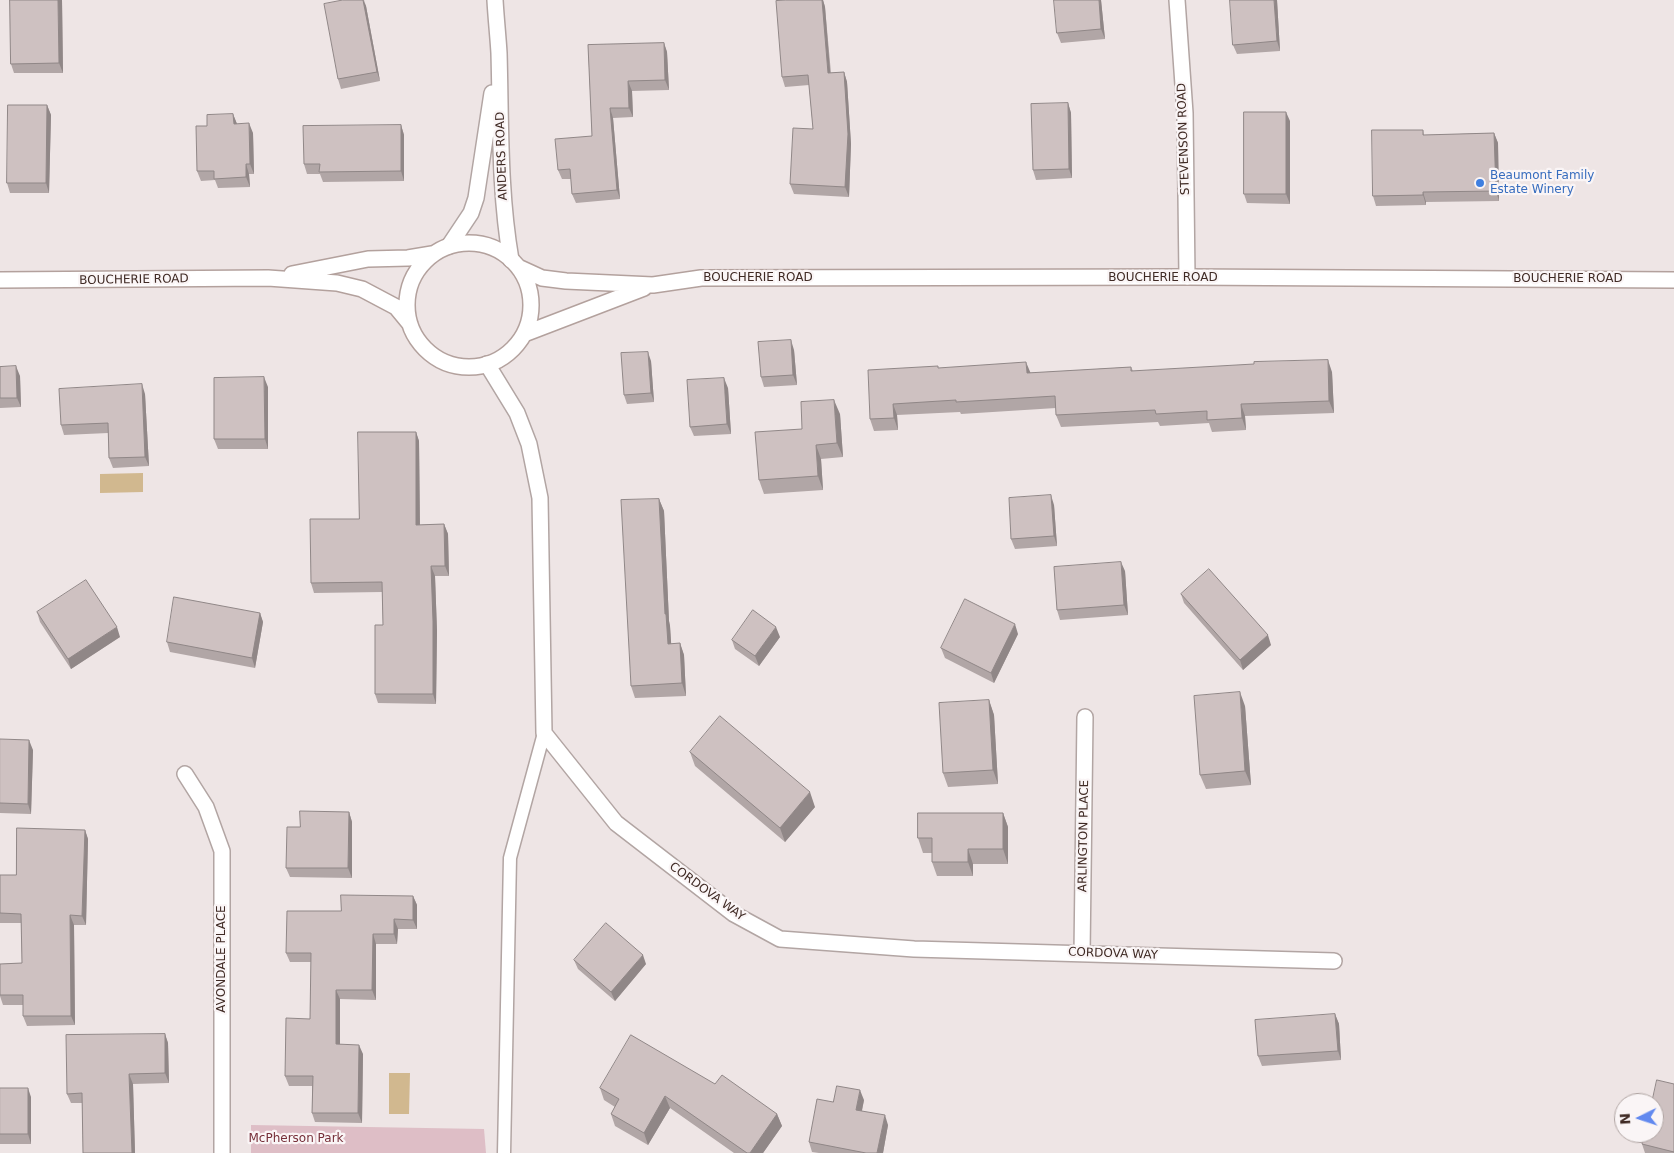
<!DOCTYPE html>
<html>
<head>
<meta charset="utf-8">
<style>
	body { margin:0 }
	#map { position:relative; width:1674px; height:1153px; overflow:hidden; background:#eee5e5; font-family:"DejaVu Sans",sans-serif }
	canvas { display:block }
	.north { position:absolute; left:1614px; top:1093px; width:50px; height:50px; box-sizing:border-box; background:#faf5f6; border:1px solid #afa4a2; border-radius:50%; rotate:266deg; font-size:14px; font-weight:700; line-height:20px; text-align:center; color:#3f2a24 }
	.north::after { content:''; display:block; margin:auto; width:18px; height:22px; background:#6289ef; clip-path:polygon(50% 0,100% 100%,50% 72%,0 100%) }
</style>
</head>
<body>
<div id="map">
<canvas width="1674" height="1153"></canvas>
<div class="north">N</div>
</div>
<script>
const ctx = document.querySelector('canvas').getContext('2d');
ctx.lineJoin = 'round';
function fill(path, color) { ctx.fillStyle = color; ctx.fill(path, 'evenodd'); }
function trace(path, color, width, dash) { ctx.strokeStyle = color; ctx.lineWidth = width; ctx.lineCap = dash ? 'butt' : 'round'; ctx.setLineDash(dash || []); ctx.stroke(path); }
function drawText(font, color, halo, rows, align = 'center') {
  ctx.font = font + ' "DejaVu Sans",sans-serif'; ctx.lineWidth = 4.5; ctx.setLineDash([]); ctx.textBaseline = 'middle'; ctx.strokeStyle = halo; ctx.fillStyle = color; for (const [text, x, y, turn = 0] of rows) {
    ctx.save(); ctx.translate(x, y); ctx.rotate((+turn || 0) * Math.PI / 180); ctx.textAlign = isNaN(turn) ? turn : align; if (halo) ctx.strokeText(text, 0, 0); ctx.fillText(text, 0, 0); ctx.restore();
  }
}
const green = new Path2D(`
	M 251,1125 L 484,1129 L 486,1153 L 251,1153 Z`);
const water = new Path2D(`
	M 143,473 L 143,492 L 100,493 L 100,474 Z
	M 389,1073 L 410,1073 L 409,1114 L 389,1114 Z`);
const lane = new Path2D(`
	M 504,1153 L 510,858 L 544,733`);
const street = new Path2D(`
	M 495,0 C 496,18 498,36 499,53 C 501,122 499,191 511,260
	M 1177,0 L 1185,113 L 1187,277
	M 449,246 L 471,213 L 476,198 L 492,93
	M 487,364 L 517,413 L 529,444 L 540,498 L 544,733 L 616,823 L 734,914 L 780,939 L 914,949 L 1334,961
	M 185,774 L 206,807 L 222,851 L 222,1153
	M 1082,954 L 1085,717`);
const secondary = new Path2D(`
	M407 305a62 62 0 1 1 124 0a62 62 0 1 1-124 0Z
	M 518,267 L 542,278 L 566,281 L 653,285 L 701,278 L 1187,277 L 1674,280
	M 292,274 L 368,259 L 408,258 L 432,254
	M 0,280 L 268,278 L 337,283 L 362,289 L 396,307 L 410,324
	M 524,334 L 644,288`);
const wall = new Path2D(`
	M 10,0 L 62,0 L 63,73 L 14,73 L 11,64 Z
	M 343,0 L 364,0 L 366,6 L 380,81 L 341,89 L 338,79 Z
	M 822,0 L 823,0 L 825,7 L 831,73 L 844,72 L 847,82 L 851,144 L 849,197 L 794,194 L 790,184 L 813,129 L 809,85 L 785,87 L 782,77 Z
	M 1101,0 L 1105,39 L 1061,43 L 1057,33 Z
	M 1277,0 L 1280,51 L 1237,54 L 1233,45 Z
	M 664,43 L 667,52 L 669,90 L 632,91 L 633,117 L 613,118 L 620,199 L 576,203 L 572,194 L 571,179 L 562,179 L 558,170 L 592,136 L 588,45 Z
	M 1068,103 L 1071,113 L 1072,178 L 1036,180 L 1033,170 Z
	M 47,105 L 51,115 L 49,193 L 10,193 L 7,183 Z
	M 233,114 L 237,124 L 253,133 L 254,174 L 249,174 L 250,187 L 218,188 L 215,180 L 201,181 L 197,171 L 207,126 Z
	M 1290,121 L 1290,204 L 1247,203 L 1244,194 Z
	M 401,125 L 404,135 L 404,181 L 323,182 L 320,174 L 307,174 L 304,164 Z
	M 1423,130 L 1424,135 L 1494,133 L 1498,143 L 1499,201 L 1426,202 L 1426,205 L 1376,206 L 1373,196 Z
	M 794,350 L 797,385 L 764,387 L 761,377 Z
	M 651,361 L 654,402 L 627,404 L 624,395 Z
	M 0,367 L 20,376 L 21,407 L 0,408 Z
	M 1131,367 L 1133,371 L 1332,372 L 1334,413 L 1245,416 L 1246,430 L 1212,432 L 1209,423 L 1160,426 L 1158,422 L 1061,427 L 1056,415 L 1056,408 L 961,414 L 960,412 L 897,415 L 898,430 L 874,431 L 870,419 L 938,368 L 1030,373 Z
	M 268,387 L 268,449 L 218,449 L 214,439 Z
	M 728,388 L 731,434 L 694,436 L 690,427 Z
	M 145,394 L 149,466 L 113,468 L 109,458 L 108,433 L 64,435 L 61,425 Z
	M 840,414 L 843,457 L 821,459 L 823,490 L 764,494 L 759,480 L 802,429 Z
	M 416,432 L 419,441 L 420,525 L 444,524 L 448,534 L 449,576 L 435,576 L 437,631 L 436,704 L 378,703 L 375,694 L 383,625 L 382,592 L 314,593 L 311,583 L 359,519 Z
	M 659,499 L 664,511 L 669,621 L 670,626 L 671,644 L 680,643 L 684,655 L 686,696 L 635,698 L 631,686 Z
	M 1054,505 L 1057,546 L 1015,549 L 1011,539 Z
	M 1125,571 L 1128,615 L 1060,620 L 1057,610 Z
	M 1181,594 L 1271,645 L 1243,670 L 1184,603 Z
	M 37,612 L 120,637 L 71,669 L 40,622 Z
	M 260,613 L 263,622 L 255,668 L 170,652 L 167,642 Z
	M 1018,634 L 994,683 L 945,658 L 941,648 Z
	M 780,637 L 759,666 L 735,649 L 732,640 Z
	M 989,700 L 994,715 L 998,784 L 948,787 L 943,773 Z
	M 1245,706 L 1251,785 L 1206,789 L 1200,775 Z
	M 0,739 L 33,750 L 31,814 L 0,813 Z
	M 690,752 L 815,807 L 785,842 L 695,766 Z
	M 349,812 L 352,822 L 352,878 L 290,877 L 286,868 L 300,827 Z
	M 1003,813 L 1008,827 L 1008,864 L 973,864 L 973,876 L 937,876 L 932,862 L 932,853 L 923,853 L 918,838 Z
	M 85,830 L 88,839 L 86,925 L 74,925 L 75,1025 L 27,1026 L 23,1016 L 23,1005 L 3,1005 L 0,996 L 0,964 L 22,963 L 21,923 L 0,923 L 0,875 L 16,875 Z
	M 413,896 L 417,905 L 417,929 L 398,929 L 397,944 L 376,944 L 376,1000 L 340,999 L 340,1044 L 363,1054 L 362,1123 L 315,1122 L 312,1113 L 312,1086 L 289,1086 L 285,1076 L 310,1019 L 311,962 L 290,962 L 286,953 L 341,911 Z
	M 574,960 L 646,964 L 615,1001 L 578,969 Z
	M 1335,1014 L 1339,1024 L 1341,1060 L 1262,1066 L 1258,1056 Z
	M 165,1034 L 168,1043 L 169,1083 L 133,1084 L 135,1153 L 83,1153 L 82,1103 L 71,1103 L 67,1094 Z
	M 715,1084 L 777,1114 L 782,1126 L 763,1153 L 734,1153 L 670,1108 L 648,1145 L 615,1126 L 611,1114 L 615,1107 L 604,1100 L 600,1088 Z
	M 1674,1084 L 1674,1153 L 1645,1153 L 1642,1144 Z
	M 0,1088 L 31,1097 L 31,1144 L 0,1144 Z
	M 864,1100 L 862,1111 L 888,1125 L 883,1153 L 819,1153 L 812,1152 L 809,1142 L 833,1102 Z`);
const shadedWall = new Path2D(`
	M 58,0 L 62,0 L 63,73 L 59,63 Z
	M 363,0 L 366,6 L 380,81 L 377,72 Z
	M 822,0 L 823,0 L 825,7 L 831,83 L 828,73 Z
	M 1099,0 L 1101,0 L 1105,39 L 1101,29 Z
	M 1274,0 L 1277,0 L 1280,51 L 1277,41 Z
	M 664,43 L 667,52 L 669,90 L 665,80 Z
	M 844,72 L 847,82 L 851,144 L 849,197 L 845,187 Z
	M 628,81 L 632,91 L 633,117 L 629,108 Z
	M 1068,103 L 1071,113 L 1072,178 L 1069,169 Z
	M 47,105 L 51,115 L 49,193 L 46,183 Z
	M 610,108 L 613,118 L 620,199 L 617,190 Z
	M 1286,112 L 1290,121 L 1290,204 L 1286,194 Z
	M 233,114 L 237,124 L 234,124 Z
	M 249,123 L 253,133 L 254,174 L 250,164 Z
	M 401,125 L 404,135 L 404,181 L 401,171 Z
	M 1494,133 L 1498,143 L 1499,201 L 1496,191 Z
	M 246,164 L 249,174 L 250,187 L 246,177 Z
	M 1423,192 L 1426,202 L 1426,205 L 1423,195 Z
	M 791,340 L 794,350 L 797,385 L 793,375 Z
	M 648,352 L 651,361 L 654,402 L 651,393 Z
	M 1328,360 L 1332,372 L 1334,413 L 1329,401 Z
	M 1026,362 L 1031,374 L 1027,373 Z
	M 16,366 L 20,376 L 21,407 L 17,398 Z
	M 264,377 L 268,387 L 268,449 L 265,439 Z
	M 724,378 L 728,388 L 731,434 L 727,424 Z
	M 142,384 L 145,394 L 149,466 L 145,457 Z
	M 834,400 L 840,414 L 843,457 L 837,443 Z
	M 893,404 L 897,415 L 898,430 L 894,418 Z
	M 1241,404 L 1245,416 L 1246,430 L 1242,418 Z
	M 416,432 L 419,441 L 420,535 L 416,525 Z
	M 816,445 L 821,459 L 823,490 L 818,476 Z
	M 1051,495 L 1054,505 L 1057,546 L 1054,536 Z
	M 659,499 L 664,511 L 669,621 L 670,626 L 672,656 L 668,644 L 665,614 Z
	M 444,524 L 448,534 L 449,576 L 445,566 Z
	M 1121,562 L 1125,571 L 1128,615 L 1124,605 Z
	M 431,566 L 435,576 L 437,631 L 436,704 L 433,694 Z
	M 260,613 L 263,622 L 255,668 L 252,658 Z
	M 1015,624 L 1018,634 L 994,683 L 991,673 Z
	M 117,627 L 120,637 L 71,669 L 68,659 Z
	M 776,627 L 780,637 L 759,666 L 755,656 Z
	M 1268,635 L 1271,645 L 1243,670 L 1240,660 Z
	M 680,643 L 684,655 L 686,696 L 682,683 Z
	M 1240,692 L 1245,706 L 1251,785 L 1245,771 Z
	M 989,700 L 994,715 L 998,784 L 993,770 Z
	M 29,740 L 33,750 L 31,814 L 28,804 Z
	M 810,792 L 815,807 L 785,842 L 780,828 Z
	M 349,812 L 352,822 L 352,878 L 348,868 Z
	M 1003,813 L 1008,827 L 1008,864 L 1003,849 Z
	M 85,830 L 88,839 L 86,925 L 82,916 Z
	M 968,849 L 973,864 L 973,876 L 968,862 Z
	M 413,896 L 417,905 L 417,929 L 413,920 Z
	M 70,915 L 74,925 L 75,1025 L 71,1016 Z
	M 394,919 L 398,929 L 397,944 L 394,934 Z
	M 373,934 L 376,944 L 376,1000 L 372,990 Z
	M 643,955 L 646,964 L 615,1001 L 611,992 Z
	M 336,990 L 340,999 L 340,1054 L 336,1044 Z
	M 1335,1014 L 1339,1024 L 1341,1060 L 1338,1051 Z
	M 165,1034 L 168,1043 L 169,1083 L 165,1073 Z
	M 359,1045 L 363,1054 L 362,1123 L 358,1113 Z
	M 129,1074 L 133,1084 L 135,1153 L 132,1153 Z
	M 28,1088 L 31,1097 L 31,1144 L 28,1134 Z
	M 860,1090 L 864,1100 L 860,1119 L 856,1110 Z
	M 665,1096 L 670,1108 L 648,1145 L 644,1133 Z
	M 777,1114 L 782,1126 L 763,1153 L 750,1153 Z
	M 885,1115 L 888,1125 L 883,1153 L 877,1153 Z`);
const building = new Path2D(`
	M 10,0 L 58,0 L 59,63 L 11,64 Z
	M 343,0 L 363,0 L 377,72 L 338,79 L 324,4 Z
	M 786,0 L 822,0 L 828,73 L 844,72 L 848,134 L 845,187 L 790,184 L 793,128 L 813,129 L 808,75 L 782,77 L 776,1 Z
	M 1054,0 L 1099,0 L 1101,29 L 1057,33 Z
	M 1230,0 L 1274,0 L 1277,41 L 1233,45 Z
	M 664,43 L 665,80 L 628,81 L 629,108 L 610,108 L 617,190 L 572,194 L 570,169 L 558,170 L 555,139 L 592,136 L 588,45 Z
	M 1068,103 L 1069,169 L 1033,170 L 1031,104 Z
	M 8,105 L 47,105 L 46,183 L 7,183 Z
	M 1244,112 L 1286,112 L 1286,194 L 1244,194 Z
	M 233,114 L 234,124 L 249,123 L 250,164 L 246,164 L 246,177 L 214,179 L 214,171 L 197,171 L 196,126 L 207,126 L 207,115 Z
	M 401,125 L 401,171 L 319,172 L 320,164 L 304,164 L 303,126 Z
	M 1372,130 L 1423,130 L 1423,135 L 1494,133 L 1496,191 L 1423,192 L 1423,195 L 1373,196 Z
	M 791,340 L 793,375 L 761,377 L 758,342 Z
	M 648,352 L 651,393 L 624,395 L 621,353 Z
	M 1328,360 L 1329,401 L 1241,404 L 1242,418 L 1207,420 L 1207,411 L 1156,414 L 1155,410 L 1056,415 L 1055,396 L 956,402 L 956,400 L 893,404 L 894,418 L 870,419 L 868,370 L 938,366 L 938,368 L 1026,362 L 1027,373 L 1131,367 L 1131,371 L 1254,364 L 1254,362 Z
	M 16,366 L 17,398 L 0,398 L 0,367 Z
	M 264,377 L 265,439 L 214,439 L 214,378 Z
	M 724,378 L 727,424 L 690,427 L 687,380 Z
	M 142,384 L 145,457 L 109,458 L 108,423 L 61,425 L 59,389 Z
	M 834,400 L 837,443 L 816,445 L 818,476 L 759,480 L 755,432 L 802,429 L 801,402 Z
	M 358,432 L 416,432 L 416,525 L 444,524 L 445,566 L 431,566 L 433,621 L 433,694 L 375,694 L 375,625 L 383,625 L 382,582 L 311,583 L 310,519 L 359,519 Z
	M 1051,495 L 1054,536 L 1011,539 L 1009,498 Z
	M 659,499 L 665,614 L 666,614 L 668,644 L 680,643 L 682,683 L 631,686 L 621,500 Z
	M 1121,562 L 1124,605 L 1057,610 L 1054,567 Z
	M 1209,569 L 1268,635 L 1240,660 L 1181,594 Z
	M 86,580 L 117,627 L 68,659 L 37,612 Z
	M 174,597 L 260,613 L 252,658 L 167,642 Z
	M 965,599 L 1015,624 L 991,673 L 941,648 Z
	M 753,610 L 776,627 L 755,656 L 732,640 Z
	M 1240,692 L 1245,771 L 1200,775 L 1194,696 Z
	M 989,700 L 993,770 L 943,773 L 939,703 Z
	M 720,716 L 810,792 L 780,828 L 690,752 Z
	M 0,739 L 29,740 L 28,804 L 0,803 Z
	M 300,811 L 349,812 L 348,868 L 286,868 L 287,827 L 300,827 Z
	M 918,813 L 1003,813 L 1003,849 L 968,849 L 968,862 L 932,862 L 932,838 L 918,838 Z
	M 17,828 L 85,830 L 82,916 L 70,915 L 71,1016 L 23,1016 L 23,995 L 0,995 L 0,964 L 22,963 L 21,914 L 0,913 L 0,875 L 16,875 Z
	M 341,895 L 413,896 L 413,920 L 394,919 L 394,934 L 373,934 L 372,990 L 336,990 L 336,1044 L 359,1045 L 358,1113 L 312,1113 L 313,1076 L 285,1076 L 286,1018 L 310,1019 L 311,953 L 286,953 L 287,911 L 341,911 Z
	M 606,923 L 643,955 L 611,992 L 574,960 Z
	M 1335,1014 L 1338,1051 L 1258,1056 L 1255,1020 Z
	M 165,1034 L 165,1073 L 129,1074 L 132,1153 L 83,1153 L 82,1093 L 67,1094 L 66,1035 Z
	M 631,1035 L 715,1084 L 722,1075 L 777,1114 L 750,1153 L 747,1153 L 665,1096 L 644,1133 L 611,1114 L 619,1099 L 600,1088 Z
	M 1657,1080 L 1674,1084 L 1674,1152 L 1642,1144 L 1644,1133 L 1654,1133 L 1654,1103 L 1652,1103 Z
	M 837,1086 L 860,1090 L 856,1110 L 885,1115 L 877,1153 L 866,1153 L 809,1142 L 817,1099 L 833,1102 Z
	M 0,1088 L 28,1088 L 28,1134 L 0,1134 Z`);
const markers = [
	[1480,183,5,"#3f7fe0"]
];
const streetNames = [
	["STEVENSON ROAD",1184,139,-92],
	["ANDERS ROAD",502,156,-92],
	["BOUCHERIE ROAD",758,278],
	["BOUCHERIE ROAD",1163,278],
	["BOUCHERIE ROAD",1568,279],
	["BOUCHERIE ROAD",134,280,-1],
	["ARLINGTON PLACE",1084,836,-89],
	["CORDOVA WAY",707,892,36],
	["CORDOVA WAY",1113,954,2],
	["AVONDALE PLACE",222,959,-90]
];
const shopNames = [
	["Beaumont Family",1490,176],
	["Estate Winery",1490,190]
];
const parkNames = [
	["McPherson Park",296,1139]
];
fill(green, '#debec6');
fill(water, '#d1b88f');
trace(lane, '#b2a5a3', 15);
trace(street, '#b2a5a3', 18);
trace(secondary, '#b3a19d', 18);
trace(lane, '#fff', 12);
trace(street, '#fff', 15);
trace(secondary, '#fff', 15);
fill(wall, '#b1a6a6');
fill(shadedWall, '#908787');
fill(building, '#cec1c1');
trace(building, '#908787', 1);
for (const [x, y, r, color] of markers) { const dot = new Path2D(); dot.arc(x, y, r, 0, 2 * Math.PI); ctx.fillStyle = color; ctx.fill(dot); trace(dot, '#faf5f6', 2); }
drawText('12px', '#3f2a24', '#faf5f6', streetNames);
drawText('12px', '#366cbe', '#faf5f6', shopNames, 'left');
drawText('12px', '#762f39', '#faf5f6', parkNames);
</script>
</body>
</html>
